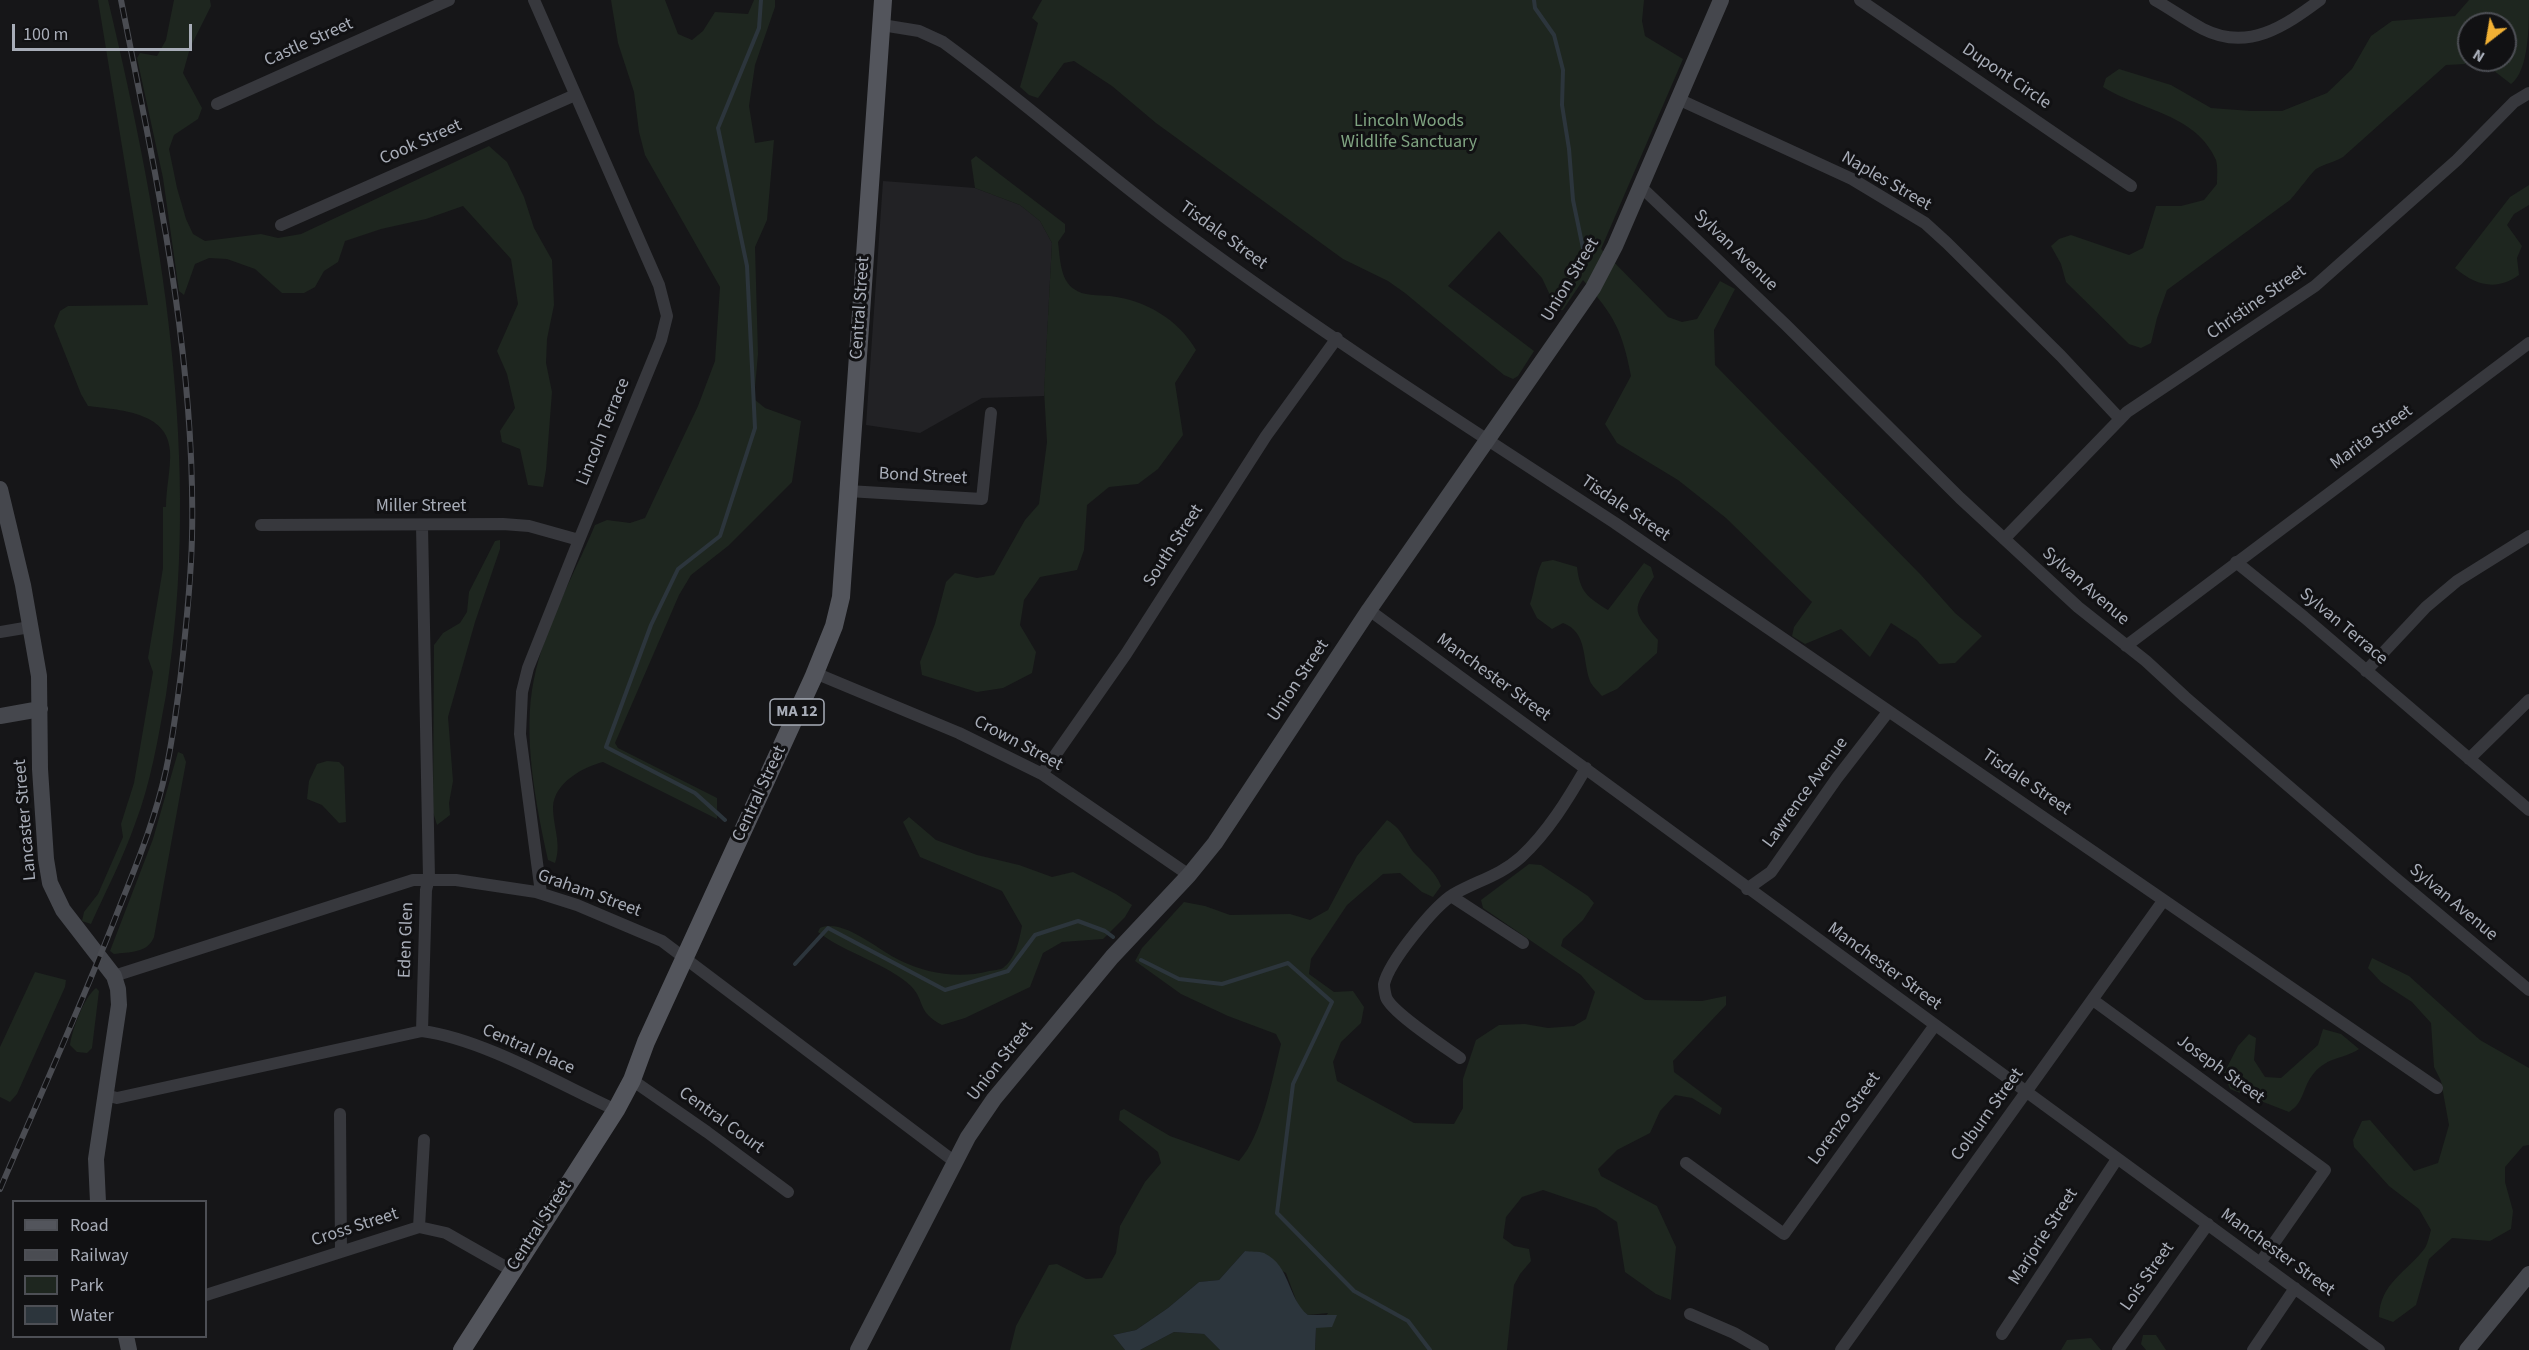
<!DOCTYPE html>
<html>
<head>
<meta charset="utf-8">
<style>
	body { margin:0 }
	#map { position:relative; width:2529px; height:1350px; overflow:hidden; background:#161618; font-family:"Source Sans 3",sans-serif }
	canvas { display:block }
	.legend { position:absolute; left:12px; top:1200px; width:195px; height:138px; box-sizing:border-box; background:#111113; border:2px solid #4d4f55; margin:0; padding:8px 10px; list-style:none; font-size:18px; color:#a8adb8 }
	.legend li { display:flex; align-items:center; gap:12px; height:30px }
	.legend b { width:30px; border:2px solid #4d4f55 }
	.north { position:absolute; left:2457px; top:12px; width:60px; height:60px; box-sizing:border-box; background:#111113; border:2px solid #4d4f55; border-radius:50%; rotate:211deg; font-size:16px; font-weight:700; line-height:24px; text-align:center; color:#a8adb8 }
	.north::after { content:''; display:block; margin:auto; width:21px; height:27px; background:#f2b134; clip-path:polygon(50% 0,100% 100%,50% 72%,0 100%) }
	.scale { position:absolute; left:12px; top:24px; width:180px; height:27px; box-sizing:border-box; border:3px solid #a8adb8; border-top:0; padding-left:8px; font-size:18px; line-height:21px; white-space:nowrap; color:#a8adb8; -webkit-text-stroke:4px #111113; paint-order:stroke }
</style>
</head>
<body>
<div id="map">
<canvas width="2529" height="1350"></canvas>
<ul class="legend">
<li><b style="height:8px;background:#53555c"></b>Road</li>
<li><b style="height:8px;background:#4a4c52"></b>Railway</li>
<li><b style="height:16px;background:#1e261f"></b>Park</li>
<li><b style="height:16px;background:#2c353c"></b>Water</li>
</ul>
<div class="north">N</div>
<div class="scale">100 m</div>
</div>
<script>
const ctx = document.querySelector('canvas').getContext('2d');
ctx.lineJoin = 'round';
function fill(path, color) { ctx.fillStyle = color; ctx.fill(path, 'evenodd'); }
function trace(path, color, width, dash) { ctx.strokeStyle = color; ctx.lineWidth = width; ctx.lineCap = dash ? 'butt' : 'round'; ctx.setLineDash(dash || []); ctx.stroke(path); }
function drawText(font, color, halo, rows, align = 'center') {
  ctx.font = font + ' "Source Sans 3",sans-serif'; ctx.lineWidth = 6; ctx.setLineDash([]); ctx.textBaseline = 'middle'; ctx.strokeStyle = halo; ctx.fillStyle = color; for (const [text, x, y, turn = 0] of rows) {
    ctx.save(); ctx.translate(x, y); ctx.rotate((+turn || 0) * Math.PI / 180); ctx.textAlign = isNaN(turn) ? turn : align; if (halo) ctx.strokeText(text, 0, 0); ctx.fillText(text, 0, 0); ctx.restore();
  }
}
const built = new Path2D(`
	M 883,181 L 975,188 L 1020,205 L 1040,221 L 1052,243 L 1044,396 L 982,398 L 920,433 L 866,425 Z`);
const green = new Path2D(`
	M 98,0 L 108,0 C 162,226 203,463 166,695 C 158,738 151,783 135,824 C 123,858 106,891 91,924 L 82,921 L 84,912 L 98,894 L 123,837 L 121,824 L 134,783 L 153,672 L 148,658 L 163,568 L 163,507 L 166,507 C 166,488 171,469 170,451 C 168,411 118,410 88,406 L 81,394 L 54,326 L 60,311 L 68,306 L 148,305 Z
	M 174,0 L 210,0 L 211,6 L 190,48 L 183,73 L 202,108 L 198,119 L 174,135 L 169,149 L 177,188 L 186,219 L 193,234 L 205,241 L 261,234 L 278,238 L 301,234 L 489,146 L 507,162 L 524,197 L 534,228 L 552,260 L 554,305 L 547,339 L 546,363 L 552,392 L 546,470 L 543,487 L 528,485 L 520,449 L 502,442 L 500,431 L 515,408 L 507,374 L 497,351 L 518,304 L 511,259 L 463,206 L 426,219 L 381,229 L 345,241 L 338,262 L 324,271 L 315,287 L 304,293 L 282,293 L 255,269 L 227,259 L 209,258 L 195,264 L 184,295 L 179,291 L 163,178 L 137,58 L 140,53 L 157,56 L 166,40 Z
	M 611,0 L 665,0 L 678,34 L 692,40 L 703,31 L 715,12 L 748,14 L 754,0 L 775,0 L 775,7 L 755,65 L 749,106 L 755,143 L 774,140 L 767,220 L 755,247 L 758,354 L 754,399 L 765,408 L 801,421 L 792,482 L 728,546 L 691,575 L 679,595 L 615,743 L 618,748 L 717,798 L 717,819 L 603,762 C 583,767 554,783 553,807 C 553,827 562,844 555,863 L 548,860 C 536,805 522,735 534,679 C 545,625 574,575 595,525 L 607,520 L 630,523 L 645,518 L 698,406 L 715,361 L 720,287 L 645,155 L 639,132 L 634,92 L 618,43 Z
	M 1042,0 L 1644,0 L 1642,21 L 1645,36 L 1683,59 L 1601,249 L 1668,317 L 1682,322 L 1697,319 L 1720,281 L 1735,289 L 1714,330 L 1715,365 L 1921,575 L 1955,613 L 1982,636 L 1955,663 L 1939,664 L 1917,640 L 1891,623 L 1870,657 L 1841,629 L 1805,644 L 1792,636 L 1794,627 L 1812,602 L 1726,518 L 1678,480 L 1617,443 L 1605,424 L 1631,376 C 1622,329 1614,316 1583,280 L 1563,310 L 1557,310 L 1542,278 L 1499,231 L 1448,286 L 1534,351 L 1518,376 L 1513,379 L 1504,375 L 1405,293 L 1388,281 L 1343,259 L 1156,123 L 1112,86 L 1074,61 L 1064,63 L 1038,98 L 1029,95 L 1020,87 L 1038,23 L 1032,18 Z
	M 2469,0 L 2529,0 C 2529,26 2529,71 2511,84 L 2480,60 L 2505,60 L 2505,24 L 2469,24 L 2469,60 L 2471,60 L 2465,64 L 2446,65 L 2343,157 C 2335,162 2324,164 2316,169 C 2312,172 2296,194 2290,200 L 2167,290 L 2157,318 L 2151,343 L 2141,348 L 2129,344 L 2066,282 L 2061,264 L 2051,246 L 2059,239 L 2071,235 L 2129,255 L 2143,248 L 2156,206 L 2181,206 L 2204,200 L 2217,184 C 2217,177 2218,167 2216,160 C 2196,114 2142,111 2103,87 L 2106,78 L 2119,69 L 2171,85 L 2211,108 L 2251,111 L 2282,111 L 2327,93 L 2352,69 L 2371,36 L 2392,21 L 2455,16 Z
	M 976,156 L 1065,224 L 1065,232 L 1058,242 C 1060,257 1060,280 1074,289 C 1083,296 1098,295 1110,296 C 1145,300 1178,319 1196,350 L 1175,383 L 1183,435 L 1158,469 L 1138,484 L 1109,487 L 1087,505 L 1084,550 L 1077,570 L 1040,577 L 1024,600 L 1020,625 L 1036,652 L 1032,673 L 1003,688 L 977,692 L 922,675 L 920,662 L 935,624 L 946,582 L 955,573 L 977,578 L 994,575 L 1025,520 L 1039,504 L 1047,442 L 1044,390 L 1052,243 L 1040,221 L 1020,205 L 975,188 L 971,160 Z
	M 2529,185 L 2529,205 L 2514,214 L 2507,225 L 2522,246 L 2517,258 L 2519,275 C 2497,291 2476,286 2455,268 L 2510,197 Z
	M 500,540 L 500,549 L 475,622 L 448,717 L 453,781 L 449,803 L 450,815 L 437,825 L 433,812 L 434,645 L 443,633 L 460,623 L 467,612 L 469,592 L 495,541 Z
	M 1553,560 L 1577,567 C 1580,592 1587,597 1608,610 L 1644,563 L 1651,567 L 1654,577 C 1632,610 1631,610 1658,640 L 1657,653 L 1617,689 L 1602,696 C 1598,691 1592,686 1590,681 C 1582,660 1588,632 1563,623 L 1552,629 L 1537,618 L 1530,604 C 1535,590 1535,576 1542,562 Z
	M 178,752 L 183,754 L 186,762 L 154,937 C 148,953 129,952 114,954 L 110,951 L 153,839 Z
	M 327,761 L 339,762 L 344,767 L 346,822 L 339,823 L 322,805 L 307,799 L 309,781 L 317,764 Z
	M 909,817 L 936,840 L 977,855 L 1019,865 L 1052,877 L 1073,872 L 1116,894 L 1132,905 L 1125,917 L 1103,939 L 1062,942 L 1043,953 L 1030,987 L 965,1018 L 942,1025 C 916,1011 926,1002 911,986 C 888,964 845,953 818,932 L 820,928 C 843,918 878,950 899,960 C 927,974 960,979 989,971 C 993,970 1000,970 1003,968 C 1016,958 1019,941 1022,926 L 1002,891 L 920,857 L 903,822 Z
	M 1387,820 C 1405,831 1404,842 1417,856 C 1427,866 1435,872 1441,886 L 1433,897 L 1422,892 L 1400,873 L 1383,874 L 1347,905 L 1311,959 L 1309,974 L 1334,992 L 1353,991 L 1364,1007 L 1361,1023 L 1341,1042 L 1333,1062 L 1337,1081 L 1414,1123 L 1454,1124 L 1463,1108 L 1463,1079 L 1476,1040 L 1499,1025 L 1525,1024 L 1548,1028 L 1574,1026 L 1586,1019 L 1595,992 L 1581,975 L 1483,908 L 1481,900 L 1529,864 L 1541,865 L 1588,896 L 1594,903 L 1583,920 L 1563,939 L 1561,946 L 1645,1000 L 1702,1001 L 1726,996 L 1726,1005 L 1673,1061 L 1674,1072 L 1722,1108 L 1720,1115 L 1692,1098 L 1675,1095 L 1660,1111 L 1650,1133 L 1617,1150 L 1598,1169 L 1601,1176 L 1657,1206 L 1676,1247 L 1671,1300 L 1656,1294 L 1625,1272 L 1617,1222 L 1596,1208 L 1543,1190 L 1522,1197 L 1506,1217 L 1503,1238 L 1514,1246 L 1529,1249 L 1531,1261 L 1520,1274 L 1514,1285 L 1507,1350 L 1315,1350 L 1316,1328 L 1328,1313 L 1308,1315 L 1299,1308 L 1286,1273 L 1245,1251 L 1219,1280 L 1199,1282 L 1168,1308 L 1136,1330 L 1113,1335 L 1125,1350 L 1010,1350 L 1016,1326 L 1049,1265 L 1057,1264 L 1086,1279 L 1102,1278 L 1116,1253 L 1120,1226 L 1145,1182 L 1161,1163 L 1158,1152 L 1119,1120 L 1120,1111 L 1124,1109 L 1170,1136 L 1239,1161 C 1263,1134 1272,1079 1281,1044 L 1276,1034 L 1228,1016 L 1181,994 L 1135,961 L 1142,948 L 1184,902 L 1205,906 L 1230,915 L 1290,914 L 1310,920 L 1328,910 L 1357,856 Z
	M 2372,958 L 2409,976 L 2480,1040 L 2529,1068 L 2529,1145 L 2523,1146 L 2505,1167 L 2505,1182 L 2513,1211 L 2511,1229 L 2490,1241 L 2452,1238 L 2429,1259 L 2416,1305 L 2393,1322 L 2379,1317 C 2380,1283 2406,1273 2425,1248 C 2428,1243 2429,1236 2431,1230 L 2419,1209 L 2389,1186 L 2354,1147 L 2353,1140 L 2362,1121 L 2370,1120 L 2414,1171 L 2438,1163 L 2449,1125 L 2441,1081 L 2434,1067 L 2431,1023 L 2412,1002 L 2381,982 L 2368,968 Z
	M 35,972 L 66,980 L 65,987 L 17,1094 L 10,1102 L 0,1097 L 0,1047 Z
	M 96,988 L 99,991 L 92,1048 L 87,1053 L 77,1052 L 70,1045 C 72,1030 84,997 96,988 Z
	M 2323,1029 L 2341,1034 L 2359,1049 C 2342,1060 2329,1056 2314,1073 C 2302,1087 2305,1102 2289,1112 L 2230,1089 L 2224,1073 L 2238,1046 L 2249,1034 L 2256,1038 L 2254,1060 L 2265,1077 L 2281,1078 L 2318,1045 Z
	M 1174,1332 L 1204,1334 L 1220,1350 L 1140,1350 Z
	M 2143,1335 L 2156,1335 L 2166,1350 L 2146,1350 L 2141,1344 Z
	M 2091,1338 L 2101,1350 L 2061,1350 L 2067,1340 Z`);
const water = new Path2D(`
	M 1245,1251 C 1250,1252 1259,1251 1264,1253 C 1291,1266 1287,1298 1308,1315 L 1337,1315 L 1332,1327 L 1316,1328 L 1315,1350 L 1220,1350 L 1204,1334 L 1174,1332 L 1140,1350 L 1125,1350 L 1113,1335 L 1136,1330 L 1168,1308 L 1199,1282 L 1219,1280 Z`);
const stream = new Path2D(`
	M 1534,0 L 1535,8 L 1554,35 L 1563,70 L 1562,105 L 1569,149 L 1573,200 L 1585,258
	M 725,820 L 695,793 L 606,747 L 651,625 L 678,569 L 720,536 L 755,428 L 747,266 L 718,128 L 759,28 L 761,0
	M 1141,960 L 1179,979 L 1222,984 L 1288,963 L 1332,1002 L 1293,1084 L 1277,1213 L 1354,1291 L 1408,1321 L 1430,1350
	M 795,964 L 828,928 L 945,990 L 1008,971 L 1035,935 L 1078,921 L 1105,931 L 1113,937`);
const street = new Path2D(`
	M 534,0 L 659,285 L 667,316 L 661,340 L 579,540 L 528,668 L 522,692 L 520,734 L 541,893
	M 1860,0 L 2131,186
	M 2155,0 C 2171,9 2186,20 2203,29 C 2248,52 2285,26 2320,0
	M 882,25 L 919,31 L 943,42 C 1021,99 1094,164 1171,222 C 1314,329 1465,425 1615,523 L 2437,1088
	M 1678,99 L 1852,179 L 1925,223 L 1947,243 L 2061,356 L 2120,419
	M 217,104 L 449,0
	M 1640,186 L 1786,325 L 1960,498 L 2078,607 L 2146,661 L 2185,697 L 2393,876 L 2529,990
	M 281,225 L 575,95
	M 848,491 L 982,499 L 991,413
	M 261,525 L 503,524 L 529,526 L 579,540
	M 2004,539 L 2127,412 L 2315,286 L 2457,160 L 2514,102 L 2529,93
	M 2236,562 L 2304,617 L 2529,810
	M 1369,610 L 2379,1350
	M 0,632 L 30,627
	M 2126,646 L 2529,343
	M 2366,671 L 2426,607 L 2457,581 L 2529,536
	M 815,673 L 959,733 L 1042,774 L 1189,875
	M 2469,759 L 2529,700
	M 1042,774 L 1126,654 L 1266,436 L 1337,338
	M 1747,889 L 1771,872 L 1837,778 L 1888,712
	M 1451,896 L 1523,943
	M 114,976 L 413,880 L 456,880 L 536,892 L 577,905 L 662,941 L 955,1162
	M 2093,1000 L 2325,1170 L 2260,1263
	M 422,1031 C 483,1039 559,1084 616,1110
	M 1460,1058 C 1445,1047 1391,1012 1386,997 C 1385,993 1384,988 1384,984 C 1389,962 1434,906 1454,894 C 1477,881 1501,875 1521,857 C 1548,832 1568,799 1586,768
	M 632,1080 L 707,1132 L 788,1192
	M 105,1095 L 117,1098 L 422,1031 L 426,890 L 429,878 L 422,526
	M 340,1114 L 341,1252
	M 1686,1163 L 1784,1234 L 1935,1025
	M 419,1227 L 424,1140
	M 206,1295 L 419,1227 L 446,1233 L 511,1270
	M 1690,1314 L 1734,1333 L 1763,1350
	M 2002,1334 L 2117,1159
	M 1841,1350 L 2163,901
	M 2118,1350 L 2208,1224
	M 2253,1350 L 2295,1288`);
const secondary = new Path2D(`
	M 0,489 L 23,585 L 39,676 L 40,769 L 46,859 L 50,883 L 63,910 L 114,976 L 118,989 L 119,1005 L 96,1159 L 98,1202
	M 0,716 L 40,709
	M 126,1336 L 129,1350
	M 858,1350 L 968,1137 L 994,1099 L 1112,957 L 1189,875 L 1215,843 L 1369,610 L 1593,288 L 1615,246 L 1721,0
	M 2467,1350 L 2529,1274`);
const primary = new Path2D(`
	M 462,1350 L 616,1110 L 632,1080 L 646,1042 L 813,678 L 834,626 L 841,597 L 883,0`);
const rail = new Path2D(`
	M 0,1189 C 39,1098 80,1008 116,916 C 135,868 155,821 166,770 C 173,738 177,705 181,673 C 186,628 191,583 192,537 C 196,356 156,177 121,0`);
const shields = [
	[797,712,54]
];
const shieldNames = [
	["MA 12",797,712]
];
const streetNames = [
	["Castle Street",309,43,-24],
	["Dupont Circle",2006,77,34],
	["Cook Street",421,143,-24],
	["Naples Street",1886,182,30],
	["Tisdale Street",1223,236,36],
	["Sylvan Avenue",1735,251,44],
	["Union Street",1571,280,-59],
	["Christine Street",2257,303,-35],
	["Central Street",861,308,-86],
	["Lincoln Terrace",604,432,-68],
	["Marita Street",2372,438,-36],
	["Bond Street",923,477,3],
	["Miller Street",421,507],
	["Tisdale Street",1625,509,34],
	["South Street",1174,546,-57],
	["Sylvan Avenue",2085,587,41],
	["Sylvan Terrace",2343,627,40],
	["Manchester Street",1493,678,36],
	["Union Street",1299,681,-56],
	["Crown Street",1018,744,28],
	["Tisdale Street",2026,783,34],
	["Lawrence Avenue",1806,793,-54],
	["Central Street",760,794,-65],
	["Lancaster Street",26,820,-95],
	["Graham Street",589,894,20],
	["Sylvan Avenue",2453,903,40],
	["Eden Glen",407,940,-88],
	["Manchester Street",1884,967,36],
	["Central Place",528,1050,24],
	["Union Street",1001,1062,-52],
	["Joseph Street",2220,1070,36],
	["Colburn Street",1988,1115,-54],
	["Lorenzo Street",1845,1119,-54],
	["Central Court",721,1121,36],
	["Central Street",540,1226,-57],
	["Cross Street",355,1228,-18],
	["Marjorie Street",2044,1237,-57],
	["Manchester Street",2277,1253,36],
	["Lois Street",2148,1277,-55]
];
const parkNames = [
	["Lincoln Woods",1409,122],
	["Wildlife Sanctuary",1409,143]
];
fill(built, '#222225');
fill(green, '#1e261f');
fill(water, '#2c353c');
trace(stream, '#2c353c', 4);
trace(street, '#37383d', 12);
trace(secondary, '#45474d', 16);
trace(primary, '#53555c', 18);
trace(rail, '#4a4c52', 6);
trace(rail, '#111113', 4, [11]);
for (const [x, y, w] of shields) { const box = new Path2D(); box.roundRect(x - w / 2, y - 13, w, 26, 4.5); ctx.fillStyle = '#111113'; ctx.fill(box); trace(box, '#a8adb8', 1.5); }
drawText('bold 16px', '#a8adb8', null, shieldNames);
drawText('18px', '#a8adb8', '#111113', streetNames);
drawText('18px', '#7fa381', '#111113', parkNames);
</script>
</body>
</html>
